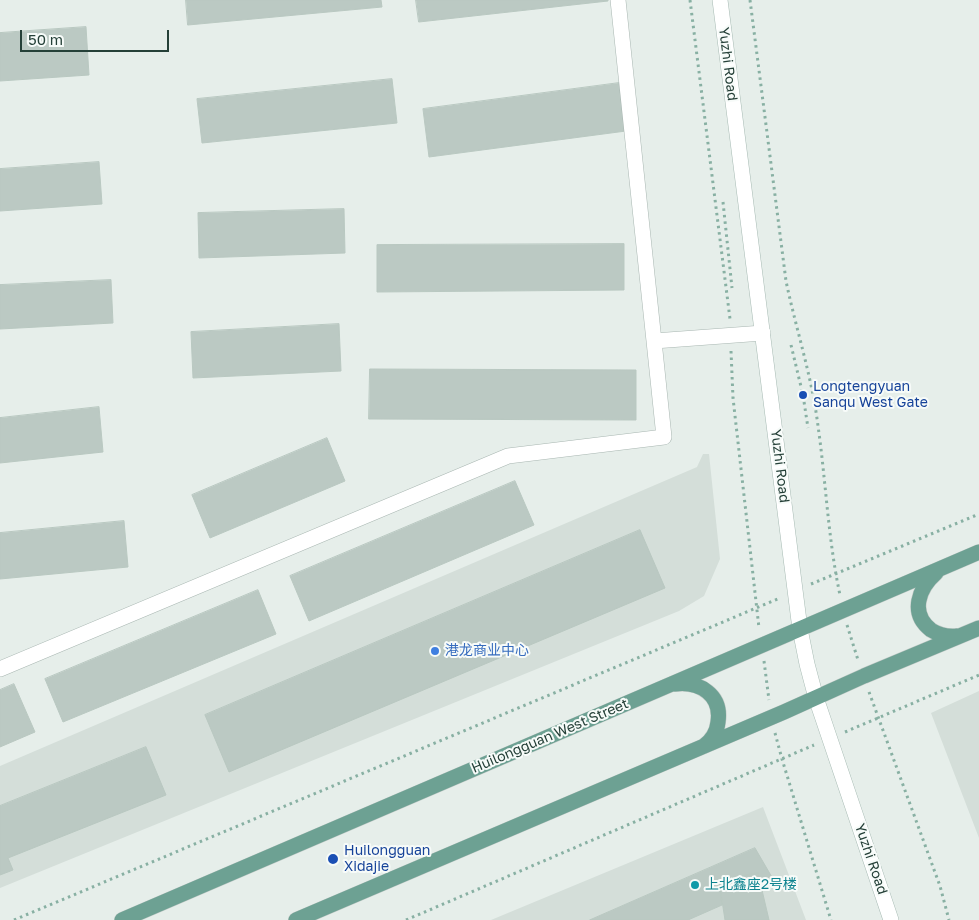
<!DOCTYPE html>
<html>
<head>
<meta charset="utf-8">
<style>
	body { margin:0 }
	#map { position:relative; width:979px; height:920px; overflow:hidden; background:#e6eeea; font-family:"Golos Text",sans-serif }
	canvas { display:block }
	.scale { position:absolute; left:20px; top:30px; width:149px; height:22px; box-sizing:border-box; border:2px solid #254038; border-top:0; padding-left:6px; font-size:15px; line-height:18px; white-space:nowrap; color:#254038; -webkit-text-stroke:4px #f7fbf9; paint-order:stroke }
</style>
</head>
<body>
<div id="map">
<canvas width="979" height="920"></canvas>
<div class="scale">50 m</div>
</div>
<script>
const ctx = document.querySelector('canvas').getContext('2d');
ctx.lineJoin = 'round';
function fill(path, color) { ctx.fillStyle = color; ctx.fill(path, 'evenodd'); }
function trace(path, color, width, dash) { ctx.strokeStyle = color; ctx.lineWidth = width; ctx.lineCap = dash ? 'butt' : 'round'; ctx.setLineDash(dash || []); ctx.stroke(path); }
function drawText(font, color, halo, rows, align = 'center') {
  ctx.font = font + ' "Golos Text","Noto Sans SC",sans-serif'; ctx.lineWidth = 4; ctx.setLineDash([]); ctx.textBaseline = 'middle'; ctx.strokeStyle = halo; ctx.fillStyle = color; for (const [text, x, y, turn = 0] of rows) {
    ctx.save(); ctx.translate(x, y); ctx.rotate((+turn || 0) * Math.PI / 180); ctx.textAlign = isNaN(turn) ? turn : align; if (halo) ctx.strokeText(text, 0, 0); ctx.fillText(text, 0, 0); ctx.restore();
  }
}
const built = new Path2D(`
	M 703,454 L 709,454 L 720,559 L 704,596 L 679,611 L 0,888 L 0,766 L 697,467 Z
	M 979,691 L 979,838 L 931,713 Z
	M 763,807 L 806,920 L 491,920 Z`);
const building = new Path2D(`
	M 186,0 L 381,0 L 382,7 L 188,25 Z
	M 416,0 L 608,0 L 608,1 L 419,22 Z
	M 86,27 L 89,75 L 0,81 L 0,33 Z
	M 392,79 L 397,123 L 202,143 L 197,99 Z
	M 619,83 L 626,131 L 429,157 L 423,109 Z
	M 99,162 L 102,204 L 0,211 L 0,169 Z
	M 344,209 L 345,253 L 199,258 L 198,213 Z
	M 624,244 L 624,290 L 377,292 L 377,245 Z
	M 111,280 L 113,323 L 0,329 L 0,285 Z
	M 339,324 L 341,371 L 193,378 L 191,332 Z
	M 370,369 L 636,370 L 636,420 L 369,419 Z
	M 99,407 L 103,452 L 0,463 L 0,418 Z
	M 327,438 L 345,481 L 210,538 L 192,495 Z
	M 515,481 L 534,525 L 309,621 L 290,576 Z
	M 124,521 L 128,567 L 0,579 L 0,533 Z
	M 640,530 L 665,588 L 229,772 L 205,715 Z
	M 258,590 L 276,634 L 63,722 L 45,679 Z
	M 14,684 L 35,732 L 0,747 L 0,690 Z
	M 146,747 L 166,795 L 8,858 L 13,870 L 0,875 L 0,806 Z
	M 755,848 L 773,879 L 761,888 L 758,873 L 719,881 L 722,905 L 688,920 L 590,920 Z
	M 758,873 L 769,920 L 725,920 L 719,881 Z`);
const path = new Path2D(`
	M 690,0 L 730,319
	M 750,0 L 786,281 C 796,329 812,377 818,426 C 826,482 828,539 840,595
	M 723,202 L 732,288
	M 791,345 L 803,395 L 808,428
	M 731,351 L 733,398 L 759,628
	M 811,584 L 979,514
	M 847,625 L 858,660
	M 764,661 L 769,700
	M 869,692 L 940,886 L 949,920
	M 845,732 L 979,675
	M 775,733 L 782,759 L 831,920
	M 14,920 L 780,598
	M 406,920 L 814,745`);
const street = new Path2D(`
	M 618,0 L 654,341 L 763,333
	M 0,669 L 508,456 L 664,437 L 654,341`);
const secondary = new Path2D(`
	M 720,0 L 800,629 L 807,664 L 816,698 L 891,920`);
const primary = new Path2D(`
	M 936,573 C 919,588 909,613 931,630 C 939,635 947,637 957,636
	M 675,684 C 700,681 722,695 718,722 C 717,732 712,740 704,746
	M 122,920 L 979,552
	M 296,920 L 784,712 L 864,676 L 979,628`);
const markers = [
	[803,395,5,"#1a4fb4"],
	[435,651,5,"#3f7fe0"],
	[333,859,6,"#1a4fb4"],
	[695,885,5,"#0f9aa8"]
];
const streetNames = [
	["Yuzhi Road",728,64,83],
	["Yuzhi Road",780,466,83],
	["Huilongguan West Street",550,736,-23],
	["Yuzhi Road",871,859,71]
];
const transitNames = [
	["Longtengyuan",813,387],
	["Sanqu West Gate",813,403],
	["Huilongguan",344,851],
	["Xidajie",344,867]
];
const shopNames = [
	["港龙商业中心",445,651]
];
const cultureNames = [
	["上北鑫座2号楼",705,885]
];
fill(built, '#d4ded9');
fill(building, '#bbc9c3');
trace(building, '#b9c8c1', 1);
trace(street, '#a8b6b1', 16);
trace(secondary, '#a5b9b2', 16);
trace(primary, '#c2cac7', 16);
trace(path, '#88b0a3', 3, [2.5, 4]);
trace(street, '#fff', 15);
trace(secondary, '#fff', 15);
trace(primary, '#6da193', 15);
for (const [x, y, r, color] of markers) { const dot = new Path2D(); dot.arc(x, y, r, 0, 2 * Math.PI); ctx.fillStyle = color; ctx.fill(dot); trace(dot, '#f7fbf9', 2); }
drawText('14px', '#254038', '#f7fbf9', streetNames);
drawText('14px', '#164399', '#f7fbf9', transitNames, 'left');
drawText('14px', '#366cbe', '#f7fbf9', shopNames, 'left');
drawText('14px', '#0d838f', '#f7fbf9', cultureNames, 'left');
</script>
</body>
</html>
